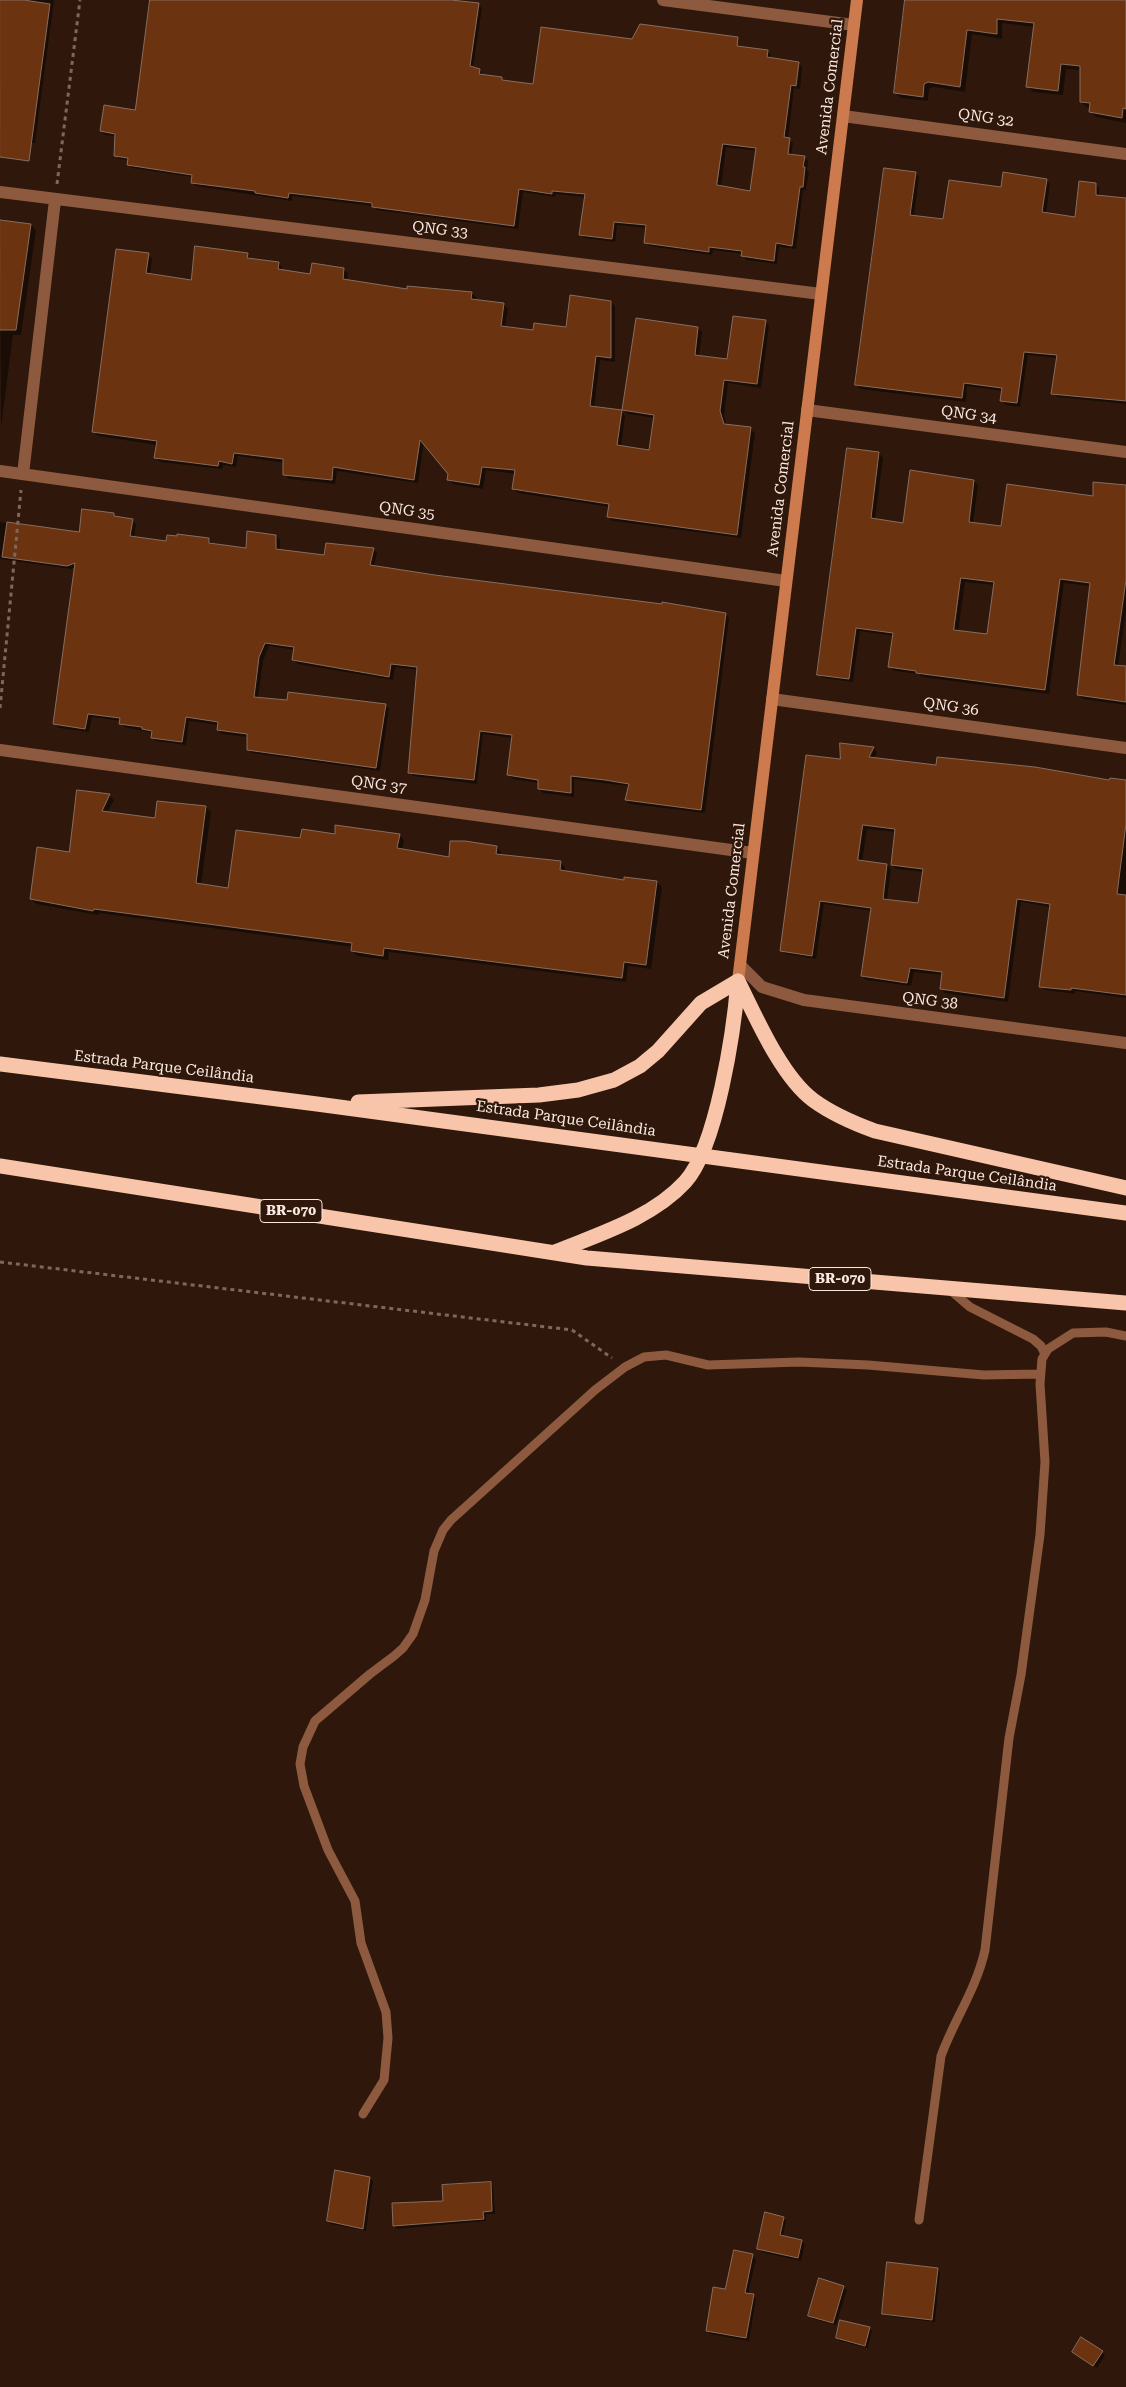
<!DOCTYPE html>
<html>
<head>
<meta charset="utf-8">
<style>
	body { margin:0 }
	canvas { display:block; background:#2f180b }
</style>
</head>
<body>
<canvas width="1126" height="2387"></canvas>
<script>
const ctx = document.querySelector('canvas').getContext('2d');
ctx.lineJoin = 'round';
function fill(path, color) { ctx.fillStyle = color; ctx.fill(path, 'evenodd'); }
function trace(path, color, width, dash) { ctx.strokeStyle = color; ctx.lineWidth = width; ctx.lineCap = dash ? 'butt' : 'round'; ctx.setLineDash(dash || []); ctx.stroke(path); }
function drawText(font, color, halo, rows, align = 'center') {
  ctx.font = font + ' "Roboto Serif",serif'; ctx.lineWidth = 4.5; ctx.setLineDash([]); ctx.textBaseline = 'middle'; ctx.strokeStyle = halo; ctx.fillStyle = color; for (const [text, x, y, turn = 0] of rows) {
    ctx.save(); ctx.translate(x, y); ctx.rotate((+turn || 0) * Math.PI / 180); ctx.textAlign = isNaN(turn) ? turn : align; if (halo) ctx.strokeText(text, 0, 0); ctx.fillText(text, 0, 0); ctx.restore();
  }
}
const shadow = new Path2D(`
	M 0,0 L 54,0 L 35,143 L 0,139 Z
	M 151,0 L 445,0 L 478,5 L 482,8 L 473,68 L 479,70 L 483,75 L 501,78 L 505,81 L 534,85 L 703,73 L 767,51 L 771,55 L 771,59 L 799,64 L 802,67 L 800,89 L 794,88 L 788,139 L 793,143 L 791,156 L 804,157 L 808,161 L 807,170 L 809,172 L 806,190 L 803,190 L 796,249 L 779,247 L 777,264 L 746,260 L 743,254 L 713,250 L 712,255 L 649,246 L 646,242 L 647,228 L 617,225 L 615,242 L 584,238 L 580,235 L 586,197 L 556,194 L 555,197 L 523,192 L 518,229 L 377,210 L 373,206 L 292,196 L 292,201 L 196,186 L 192,182 L 193,177 L 132,168 L 129,164 L 129,160 L 119,159 L 116,156 L 116,136 L 105,135 L 101,131 L 136,111 ZM 726,147 L 757,151 L 751,193 L 721,187 Z
	M 907,0 L 1126,0 L 1126,123 L 1096,117 L 1091,112 L 1091,108 L 1086,107 L 1081,102 L 1081,70 L 1066,69 L 1063,95 L 1033,92 L 1028,87 L 1035,27 L 1002,23 L 1002,39 L 972,34 L 965,92 L 934,87 L 929,89 L 928,101 L 901,98 L 895,93 Z
	M 915,173 L 919,177 L 914,216 L 944,220 L 1002,188 L 1046,180 L 1050,184 L 1046,214 L 1076,219 L 1095,184 L 1099,188 L 1099,196 L 1126,199 L 1126,404 L 1057,397 L 1053,393 L 1058,358 L 1028,355 L 1020,407 L 1006,405 L 1002,401 L 1003,391 L 967,386 L 966,402 L 860,389 L 856,385 Z
	M 0,221 L 31,225 L 36,230 L 21,335 L 13,335 L 1,427 Z
	M 148,254 L 152,259 L 150,275 L 192,281 L 247,254 L 251,260 L 278,263 L 282,267 L 282,271 L 311,275 L 343,269 L 348,273 L 347,281 L 408,290 L 472,293 L 476,297 L 476,301 L 503,304 L 508,309 L 505,327 L 534,331 L 567,329 L 611,302 L 615,306 L 615,362 L 600,360 L 594,408 L 621,411 L 625,416 L 621,447 L 650,451 L 655,418 L 628,414 L 624,410 L 698,328 L 702,332 L 699,356 L 728,361 L 765,321 L 769,326 L 761,388 L 728,383 L 724,416 L 727,426 L 750,429 L 755,433 L 741,538 L 613,521 L 608,517 L 610,507 L 518,493 L 513,489 L 515,474 L 486,470 L 483,489 L 453,484 L 449,480 L 450,473 L 424,442 L 418,483 L 337,471 L 335,484 L 289,479 L 285,475 L 285,463 L 238,456 L 236,467 L 223,465 L 222,469 L 160,462 L 156,458 L 157,445 L 98,436 L 93,431 Z
	M 879,453 L 883,458 L 875,519 L 904,524 L 974,481 L 978,485 L 973,524 L 1002,528 L 1126,487 L 1126,612 L 1118,666 L 1126,667 L 1126,705 L 1083,699 L 1079,695 L 1091,586 L 1064,583 L 1049,694 L 922,677 L 919,674 L 894,671 L 890,667 L 894,636 L 860,631 L 853,682 L 823,678 L 819,674 ZM 965,582 L 995,585 L 988,636 L 958,632 Z
	M 114,514 L 117,518 L 132,520 L 136,524 L 134,538 L 167,542 L 209,539 L 213,544 L 247,549 L 276,536 L 280,540 L 280,551 L 325,557 L 373,549 L 377,553 L 374,566 L 725,614 L 729,618 L 705,813 L 630,804 L 626,800 L 629,786 L 610,784 L 574,779 L 574,797 L 543,793 L 539,789 L 539,783 L 512,779 L 509,775 L 513,738 L 483,734 L 477,784 L 413,776 L 410,772 L 418,670 L 395,667 L 393,680 L 298,664 L 294,660 L 295,650 L 269,646 L 263,661 L 258,698 L 385,705 L 389,709 L 380,771 L 252,753 L 248,749 L 248,737 L 222,734 L 218,730 L 219,725 L 189,721 L 186,745 L 156,741 L 152,737 L 153,733 L 124,727 L 121,721 L 92,717 L 89,732 L 59,728 L 55,724 L 76,567 L 71,569 L 0,559 L 0,522 L 80,534 Z
	M 842,744 L 874,748 L 877,752 L 874,759 L 937,767 L 1110,782 L 1126,781 L 1126,998 L 1075,991 L 1075,994 L 1045,990 L 1041,986 L 1051,907 L 1021,902 L 1008,1002 L 945,993 L 941,989 L 943,975 L 914,972 L 911,986 L 866,980 L 862,976 L 872,911 L 824,904 L 816,959 L 786,954 L 782,950 L 841,761 ZM 867,829 L 896,832 L 892,865 L 896,869 L 924,872 L 919,905 L 887,900 L 891,869 L 887,865 L 862,862 Z
	M 109,795 L 114,800 L 107,813 L 156,819 L 159,803 L 206,807 L 211,812 L 201,885 L 230,889 L 302,839 L 337,836 L 399,835 L 404,840 L 402,851 L 450,859 L 496,847 L 501,852 L 501,856 L 560,862 L 565,867 L 565,872 L 625,882 L 657,882 L 662,887 L 651,969 L 628,966 L 626,982 L 389,952 L 388,960 L 357,956 L 352,951 L 353,947 L 99,913 L 98,915 L 36,904 L 31,899 L 70,853 Z
	M 370,2178 L 373,2181 L 366,2231 L 331,2224 L 328,2221 Z
	M 490,2183 L 493,2186 L 495,2214 L 486,2214 L 486,2221 L 397,2229 L 394,2226 Z
	M 783,2218 L 786,2221 L 783,2237 L 801,2241 L 805,2244 L 801,2261 L 761,2252 L 758,2249 Z
	M 735,2252 L 753,2256 L 756,2259 L 748,2294 L 756,2298 L 749,2341 L 710,2334 L 707,2331 L 726,2291 Z
	M 937,2269 L 940,2272 L 935,2322 L 886,2316 L 883,2313 Z
	M 843,2287 L 847,2290 L 836,2325 L 813,2319 L 810,2316 Z
	M 869,2328 L 872,2331 L 868,2348 L 840,2341 L 837,2338 Z
	M 1073,2352 L 1102,2352 L 1105,2355 L 1097,2368 Z`);
const building = new Path2D(`
	M 0,0 L 24,0 L 50,4 L 29,161 L 0,157 Z
	M 150,0 L 451,0 L 479,3 L 470,66 L 480,69 L 479,74 L 502,77 L 502,80 L 533,84 L 541,27 L 632,39 L 640,24 L 738,37 L 737,46 L 768,50 L 767,57 L 799,62 L 796,86 L 791,85 L 784,137 L 790,138 L 788,154 L 805,156 L 803,167 L 805,167 L 803,187 L 800,187 L 792,246 L 776,243 L 774,261 L 741,256 L 742,251 L 709,247 L 709,252 L 644,243 L 646,225 L 614,222 L 612,239 L 579,235 L 585,194 L 552,191 L 552,194 L 519,189 L 514,226 L 372,207 L 372,203 L 289,193 L 288,198 L 255,193 L 255,191 L 191,183 L 192,175 L 127,165 L 128,158 L 114,156 L 115,134 L 100,131 L 104,105 L 135,110 ZM 723,144 L 756,148 L 750,191 L 717,185 Z
	M 905,0 L 1126,0 L 1126,109 L 1123,108 L 1122,118 L 1089,112 L 1090,103 L 1080,102 L 1080,66 L 1061,64 L 1058,91 L 1026,87 L 1034,23 L 997,19 L 997,34 L 967,30 L 960,87 L 928,82 L 924,84 L 923,97 L 894,93 Z
	M 884,168 L 916,172 L 910,215 L 943,219 L 949,180 L 1001,187 L 1003,172 L 1047,179 L 1042,212 L 1075,217 L 1079,181 L 1096,183 L 1096,195 L 1126,198 L 1126,401 L 1051,394 L 1057,355 L 1024,352 L 1017,403 L 1000,401 L 1002,388 L 964,383 L 962,398 L 855,385 Z
	M 0,220 L 31,224 L 16,330 L 0,330 Z
	M 195,246 L 248,253 L 247,258 L 279,262 L 278,269 L 310,274 L 312,263 L 344,268 L 343,279 L 407,289 L 407,286 L 472,292 L 471,299 L 504,303 L 501,326 L 533,330 L 534,323 L 566,327 L 570,295 L 611,301 L 611,358 L 596,356 L 590,406 L 622,410 L 617,445 L 649,450 L 654,415 L 622,410 L 636,318 L 698,327 L 695,355 L 727,359 L 733,316 L 766,320 L 757,384 L 724,380 L 720,411 L 724,424 L 751,427 L 737,535 L 607,517 L 609,504 L 512,489 L 515,470 L 482,467 L 479,485 L 447,480 L 448,474 L 420,440 L 414,480 L 333,467 L 332,480 L 283,475 L 283,459 L 234,453 L 232,464 L 219,461 L 218,466 L 154,458 L 157,441 L 92,432 L 116,249 L 149,253 L 146,273 L 191,280 Z
	M 847,448 L 879,452 L 871,518 L 903,523 L 910,470 L 974,480 L 969,522 L 1001,526 L 1007,484 L 1093,496 L 1093,482 L 1126,485 L 1126,580 L 1114,665 L 1126,666 L 1126,702 L 1077,695 L 1090,583 L 1060,579 L 1045,690 L 916,673 L 916,671 L 888,667 L 893,633 L 856,628 L 849,679 L 817,675 ZM 961,578 L 994,582 L 987,634 L 954,630 Z
	M 82,509 L 114,513 L 114,516 L 133,519 L 130,536 L 166,541 L 167,535 L 177,536 L 177,534 L 209,538 L 209,543 L 246,548 L 247,531 L 276,535 L 276,549 L 324,555 L 326,543 L 374,548 L 370,565 L 435,575 L 662,604 L 662,602 L 726,613 L 701,810 L 625,800 L 629,784 L 605,780 L 571,776 L 571,793 L 538,789 L 538,780 L 507,775 L 512,735 L 480,731 L 474,780 L 408,773 L 417,667 L 391,664 L 389,677 L 292,660 L 294,647 L 265,643 L 259,657 L 254,697 L 287,700 L 288,692 L 386,704 L 376,768 L 247,750 L 247,734 L 217,730 L 218,722 L 186,717 L 182,742 L 151,738 L 152,731 L 142,729 L 142,727 L 119,724 L 120,718 L 88,714 L 85,729 L 53,724 L 75,563 L 67,566 L 2,557 L 7,522 L 79,532 Z
	M 840,743 L 874,747 L 869,757 L 936,765 L 937,757 L 1035,767 L 1109,780 L 1110,778 L 1126,780 L 1126,824 L 1117,894 L 1126,895 L 1126,995 L 1071,988 L 1071,990 L 1039,987 L 1050,904 L 1017,899 L 1004,998 L 940,989 L 942,972 L 910,968 L 907,983 L 861,976 L 871,908 L 820,901 L 812,956 L 780,951 L 806,755 L 840,759 ZM 863,825 L 895,829 L 891,865 L 923,869 L 918,903 L 883,899 L 887,864 L 858,860 Z
	M 77,790 L 110,794 L 102,811 L 155,818 L 157,801 L 206,806 L 196,883 L 228,888 L 236,830 L 300,838 L 302,829 L 335,834 L 335,825 L 400,834 L 397,848 L 449,857 L 450,841 L 465,841 L 497,846 L 496,854 L 561,861 L 560,870 L 624,880 L 624,877 L 657,881 L 646,965 L 624,962 L 622,978 L 384,948 L 383,956 L 351,951 L 352,943 L 94,909 L 93,911 L 30,899 L 37,847 L 69,852 Z
	M 335,2170 L 370,2177 L 363,2229 L 327,2221 Z
	M 491,2182 L 492,2211 L 483,2212 L 484,2219 L 393,2226 L 392,2203 L 443,2201 L 442,2185 Z
	M 765,2212 L 784,2217 L 780,2235 L 802,2240 L 798,2258 L 757,2249 Z
	M 734,2250 L 753,2254 L 745,2293 L 754,2294 L 746,2338 L 706,2331 L 713,2287 L 725,2289 Z
	M 887,2262 L 938,2268 L 932,2320 L 882,2314 Z
	M 819,2278 L 844,2286 L 833,2323 L 808,2316 Z
	M 840,2320 L 870,2327 L 865,2346 L 836,2338 Z
	M 1081,2337 L 1103,2351 L 1093,2366 L 1072,2352 Z`);
const path = new Path2D(`
	M 57,184 L 80,0
	M 0,708 L 21,490
	M 0,1262 L 572,1330 L 612,1358`);
const service = new Path2D(`
	M 949,1289 L 970,1307 L 1033,1339 L 1041,1346 L 1045,1354
	M 363,2114 L 384,2080 L 388,2038 L 386,2012 L 361,1943 L 355,1901 L 328,1850 L 304,1786 L 300,1764 L 303,1747 L 315,1721 L 370,1674 L 394,1656 L 403,1648 L 413,1634 L 425,1600 L 434,1551 L 443,1530 L 451,1520 L 595,1390 L 625,1367 L 644,1357 L 666,1355 L 708,1365 L 799,1362 L 868,1365 L 984,1375 L 1039,1374
	M 919,2220 L 941,2056 C 955,2018 976,1990 985,1950 L 1009,1738 L 1021,1675 L 1040,1535 L 1045,1462 L 1040,1384 L 1042,1359 L 1048,1349 L 1073,1333 L 1106,1332 L 1126,1336`);
const minor = new Path2D(`
	M 663,0 L 854,25
	M 843,116 L 1126,154
	M 0,192 L 821,294
	M 807,410 L 1126,452
	M 0,471 L 786,581
	M 23,474 L 55,200
	M 772,699 L 1126,748
	M 0,750 L 753,853
	M 740,965 L 762,987 L 804,1000 L 1126,1043`);
const secondary = new Path2D(`
	M 738,981 L 857,0`);
const motorway = new Path2D(`
	M 738,981 C 756,1017 781,1076 813,1100 C 832,1114 853,1123 875,1131 L 1126,1188
	M 0,1064 L 317,1104 L 1126,1213
	M 358,1102 L 539,1095 L 578,1090 L 614,1080 L 640,1066 L 658,1051 L 701,1003 L 738,981
	M 0,1166 L 587,1258 L 1126,1303
	M 555,1252 C 599,1234 652,1218 685,1182 C 717,1147 734,1030 738,981`);
const shields = [
	[291,1211,62],
	[840,1279,62]
];
const shieldNames = [
	["BR-070",291,1211],
	["BR-070",840,1279]
];
const streetNames = [
	["Avenida Comercial",830,87,-83],
	["QNG 32",986,118,8],
	["QNG 33",440,230,7],
	["QNG 34",969,415,8],
	["Avenida Comercial",781,489,-83],
	["QNG 35",407,511,8],
	["QNG 36",951,707,8],
	["QNG 37",379,785,8],
	["Avenida Comercial",732,891,-83],
	["QNG 38",930,1001,7],
	["Estrada Parque Ceilândia",164,1067,7],
	["Estrada Parque Ceilândia",566,1119,8],
	["Estrada Parque Ceilândia",967,1174,8]
];
fill(shadow, '#0007');
fill(building, '#6b330f');
trace(building, '#886c5d', 1);
trace(path, '#7d685d', 3, [4, 4]);
trace(service, '#8e5a3f', 9);
trace(minor, '#8e5a3f', 12);
trace(secondary, '#cd7b4e', 12);
trace(motorway, '#f9c5aa', 15);
for (const [x, y, w] of shields) { const box = new Path2D(); box.roundRect(x - w / 2, y - 11.5, w, 23, 4); ctx.fillStyle = '#2f180b'; ctx.fill(box); trace(box, '#fae9e1', 1); }
drawText('bold 14px', '#fae9e1', null, shieldNames);
drawText('15px', '#fae9e1', '#2f180b', streetNames);
</script>
</body>
</html>
